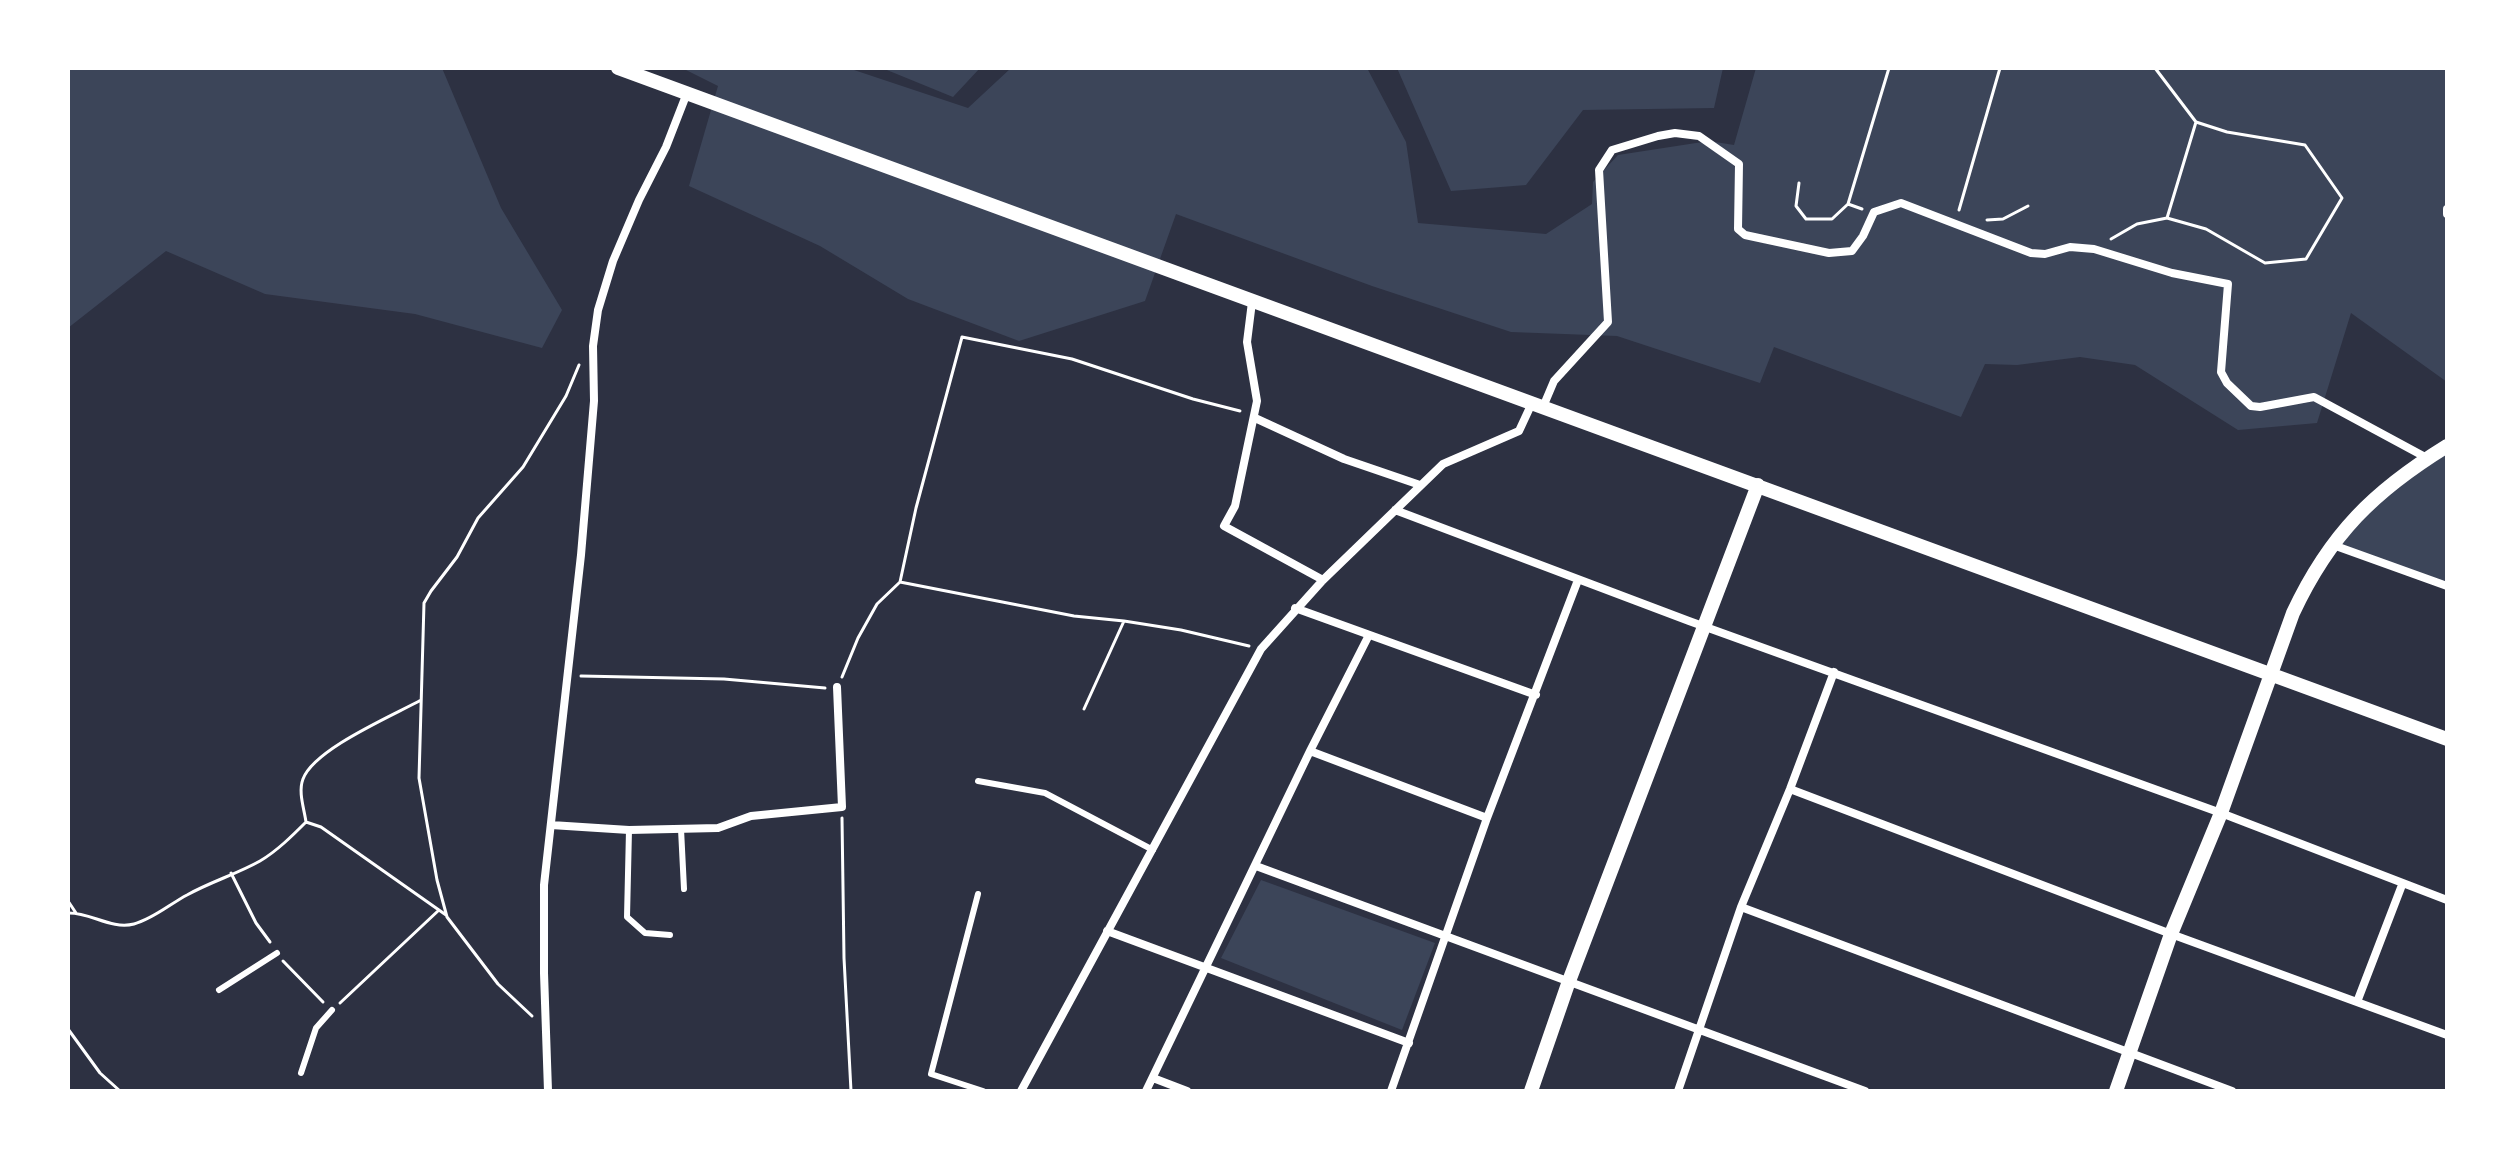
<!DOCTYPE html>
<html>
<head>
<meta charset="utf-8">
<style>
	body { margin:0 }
	#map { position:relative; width:2515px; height:1159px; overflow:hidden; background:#2d3142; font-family:"Titillium Web",sans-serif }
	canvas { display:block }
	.frame { position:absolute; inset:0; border:70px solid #fff; pointer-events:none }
</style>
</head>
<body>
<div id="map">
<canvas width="2515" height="1159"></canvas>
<div class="frame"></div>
</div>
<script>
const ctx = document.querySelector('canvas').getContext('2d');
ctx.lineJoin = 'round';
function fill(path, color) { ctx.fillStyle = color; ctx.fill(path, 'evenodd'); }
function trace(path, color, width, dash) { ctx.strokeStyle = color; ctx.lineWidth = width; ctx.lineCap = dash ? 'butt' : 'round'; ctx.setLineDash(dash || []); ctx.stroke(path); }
const green = new Path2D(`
	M 68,68 L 442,68 L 501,208 L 562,310 L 542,348 L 415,314 L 265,294 L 166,251 L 68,328 Z
	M 682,68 L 848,68 L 968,108 L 1011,68 L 1367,68 L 1406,142 L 1418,223 L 1546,234 L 1592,204 L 1593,182 L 1618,155 L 1709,141 L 1734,145 L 1756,68 L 2447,68 L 2447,382 L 2351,313 L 2317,423 L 2238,430 L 2135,365 L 2080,357 L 2017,365 L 1985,364 L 1961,417 L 1774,347 L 1760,383 L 1617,336 L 1511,332 L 1372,286 L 1176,214 L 1145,301 L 1019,341 L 908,299 L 820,246 L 689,186 L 718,86 Z
	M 882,68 L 980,68 L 953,97 Z
	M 1397,68 L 1723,68 L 1714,108 L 1583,110 L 1526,185 L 1451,191 Z
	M 2447,446 L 2447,586 L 2333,545 L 2352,519 Z
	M 1261,880 L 1435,943 L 1402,1030 L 1221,958 Z`);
const path = new Path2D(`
	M 1799,183 L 1796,206 L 1806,219 L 1832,219 L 1848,204 L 1862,209
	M 1848,204 L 1889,68
	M 1959,210 L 2000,68
	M 2167,218 L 2196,122
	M 1987,220 L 2003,219 L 2028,206
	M 2111,239 L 2137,224 L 2167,218 L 2206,229 L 2265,263 L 2306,259 L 2342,198 L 2305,145 L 2227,132 L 2196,122 L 2155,68
	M 900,582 L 916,508 L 962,337 L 1072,359 L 1193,399 L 1240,411
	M 581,676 L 724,679 L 825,688
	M 842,677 L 858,638 L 877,604 L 900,582 L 1074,616 L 1124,621 L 1181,630 L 1249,646
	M 1084,709 L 1124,621
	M 842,818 L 844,958 L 851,1091
	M 306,822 L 321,827 L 446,915
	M 231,873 L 256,923 L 270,942
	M 68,901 L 76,913
	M 68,913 C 90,912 111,930 134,924 C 153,919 170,904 187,895 C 210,882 237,874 260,861 C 277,851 292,836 306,822 C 304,808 298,792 303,779 C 314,749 392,716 421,700
	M 283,961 L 323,1002
	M 340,1003 L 439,910
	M 532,1016 L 498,984 L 447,917 L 437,880 L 419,778 L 424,603 L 431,591 L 457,557 L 478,518 L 523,467 L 566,396 L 579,365
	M 68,1029 L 100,1073 L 120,1091`);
const service = new Path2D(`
	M 978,781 L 1045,793 L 1153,850
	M 681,829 L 684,889
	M 629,830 L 627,917 L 645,933 L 670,935
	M 978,894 L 931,1074 L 983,1091
	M 219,990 L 277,953
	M 301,1073 L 316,1028 L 332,1010`);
const minor = new Path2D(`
	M 2447,209 L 2447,214
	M 1252,302 L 1247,342 L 1257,401 L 1235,506 L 1224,526 L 1323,580
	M 1543,407 L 1554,381 L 1608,322 L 1599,170 L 1612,150 L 1658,136 L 1675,133 L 1699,136 L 1739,164 L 1738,229 L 1745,235 L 1829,253 L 1852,251 L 1863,236 L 1874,212 L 1901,203 L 2031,253 L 2045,254 L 2070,247 L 2094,249 L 2172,273 L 2228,284 L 2221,372 L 2227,383 L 2251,406 L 2260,407 L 2314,397 L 2427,458
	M 1255,418 L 1344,459 L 1420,485
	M 1395,510 L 1689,621 L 2221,813 L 2447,900
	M 2333,545 L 2447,586
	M 1295,608 L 1536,695
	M 1310,751 L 1487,818
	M 1790,789 L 2171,934 L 2447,1035
	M 551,825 L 629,830 L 718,828 L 751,816 L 842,807 L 837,687
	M 1256,866 L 1865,1091
	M 1741,907 L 2232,1091
	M 1107,931 L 1409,1043
	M 2357,1002 L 2402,885
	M 1153,1078 L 1187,1091
	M 548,1091 L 544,973 L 544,885 L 581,555 L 594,401 L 593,346 L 598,310 L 613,261 L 639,200 L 666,147 L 687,93
	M 1021,1091 L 1261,649 L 1323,580 L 1443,464 L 1519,431 L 1532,403
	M 1146,1091 L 1310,751 L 1369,635
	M 1391,1091 L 1487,818 L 1578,580
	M 1678,1091 L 1741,907 L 1790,789 L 1834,672`);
const tertiary = new Path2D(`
	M 618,68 L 2447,739
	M 1531,1091 L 1569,981 L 1758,485
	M 2116,1091 L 2171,934 L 2221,813 L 2293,613 C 2330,534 2374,491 2447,446`);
fill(green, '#3c4559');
trace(path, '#fff', 3);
trace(service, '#fff', 6);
trace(minor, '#fff', 8);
trace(tertiary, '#fff', 14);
</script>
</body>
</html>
